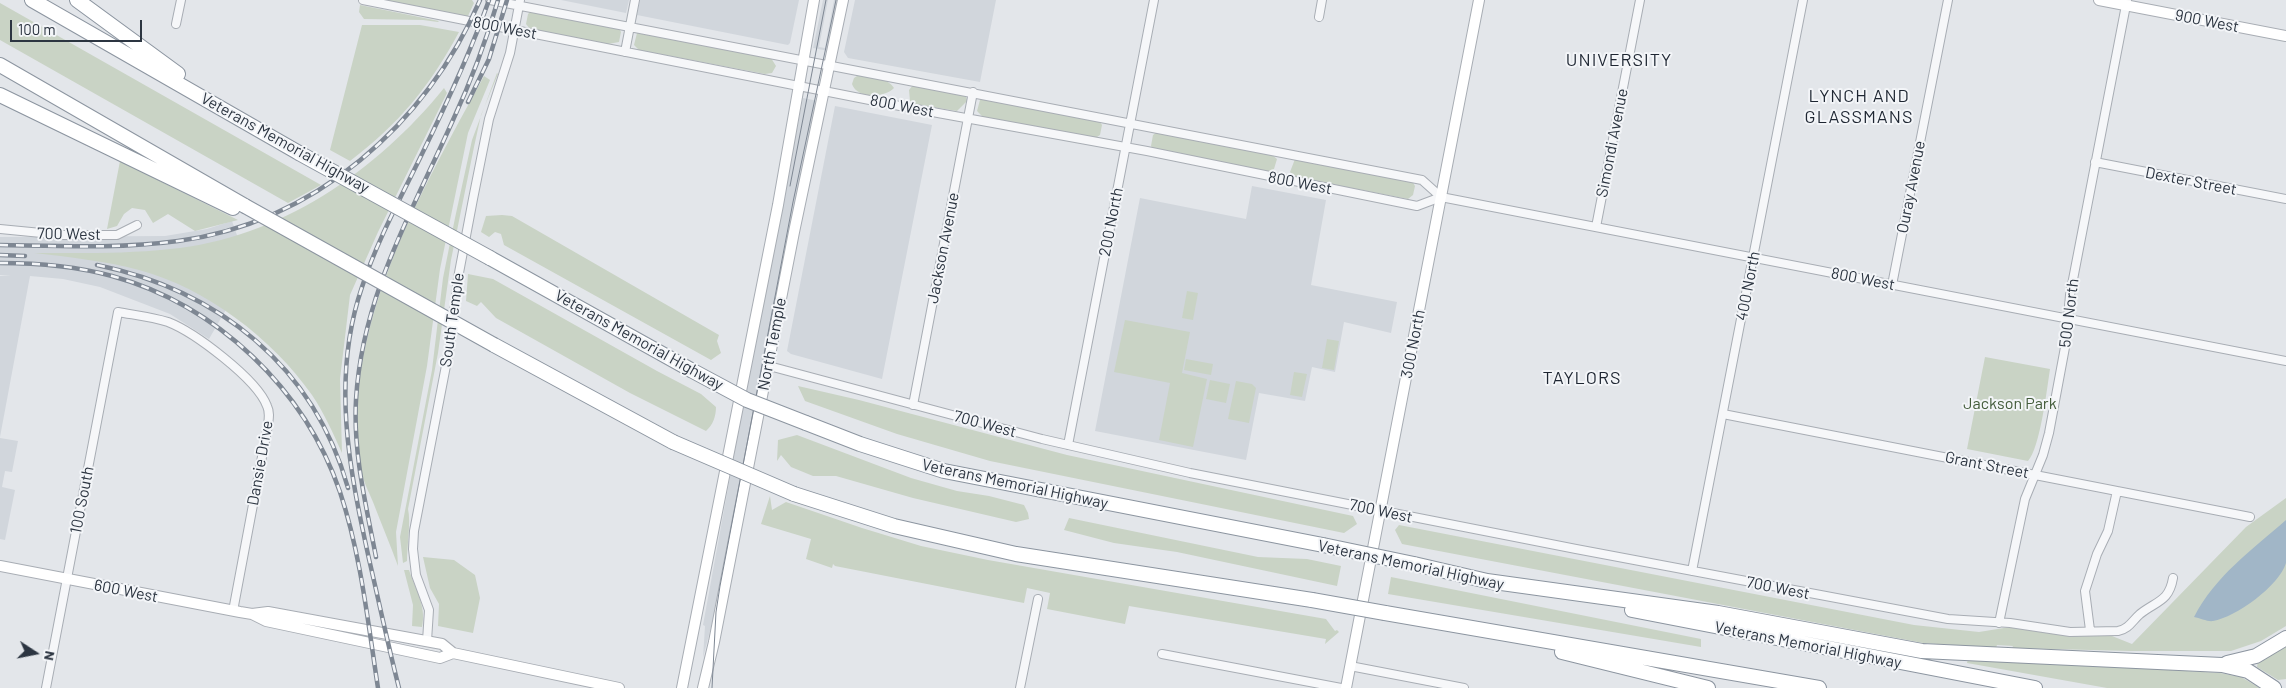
<!DOCTYPE html>
<html>
<head>
<meta charset="utf-8">
<style>
	body { margin:0 }
	#map { position:relative; width:2286px; height:688px; overflow:hidden; background:#e3e6ea; font-family:Barlow,sans-serif }
	canvas { display:block }
	.north { position:absolute; left:10px; top:628px; width:50px; height:50px; -webkit-text-stroke:4px #f3f5f8; paint-order:stroke; rotate:101deg; font-size:14px; font-weight:700; line-height:20px; text-align:center; color:#2c3541 }
	.north::after { content:''; display:block; margin:auto; width:18px; height:22px; background:#2c3541; clip-path:polygon(50% 0,100% 100%,50% 72%,0 100%) }
	.scale { position:absolute; left:10px; top:20px; width:132px; height:22px; box-sizing:border-box; border:2px solid #2c3541; border-top:0; padding-left:6px; font-size:15px; line-height:18px; white-space:nowrap; color:#2c3541; -webkit-text-stroke:4px #f3f5f8; paint-order:stroke }
</style>
</head>
<body>
<div id="map">
<canvas width="2286" height="688"></canvas>
<div class="north">N</div>
<div class="scale">100 m</div>
</div>
<script>
const ctx = document.querySelector('canvas').getContext('2d');
ctx.lineJoin = 'round';
function fill(path, color) { ctx.fillStyle = color; ctx.fill(path, 'evenodd'); }
function trace(path, color, width, dash) { ctx.strokeStyle = color; ctx.lineWidth = width; ctx.lineCap = dash ? 'butt' : 'round'; ctx.setLineDash(dash || []); ctx.stroke(path); }
function drawText(font, color, halo, rows, align = 'center') {
  ctx.font = font + ' Barlow,sans-serif'; ctx.lineWidth = 4; ctx.setLineDash([]); ctx.textBaseline = 'middle'; ctx.strokeStyle = halo; ctx.fillStyle = color; for (const [text, x, y, turn = 0] of rows) {
    ctx.save(); ctx.translate(x, y); ctx.rotate((+turn || 0) * Math.PI / 180); ctx.textAlign = isNaN(turn) ? turn : align; if (halo) ctx.strokeText(text, 0, 0); ctx.fillText(text, 0, 0); ctx.restore();
  }
}
const built = new Path2D(`
	M 561,0 L 629,0 L 626,13 Z
	M 640,0 L 799,0 L 790,43 L 788,45 L 637,15 Z
	M 823,0 L 828,0 L 819,47 L 825,48 L 834,0 L 839,0 L 829,51 L 813,48 Z
	M 855,0 L 996,0 L 980,82 L 848,58 L 844,52 Z
	M 803,98 L 818,101 L 724,576 L 703,658 L 705,626 L 703,625 L 741,417 Z
	M 835,106 L 932,125 L 882,379 L 791,354 L 787,351 Z
	M 1252,186 L 1326,200 L 1311,285 L 1397,302 L 1391,333 L 1344,322 L 1335,372 L 1312,367 L 1305,401 L 1259,393 L 1246,460 L 1095,431 L 1140,198 L 1246,219 Z
	M 232,221 L 239,241 L 228,306 L 209,339 L 170,314 L 100,287 L 63,279 L 30,276 L 0,437 L 0,276 L 11,275 L 0,275 L 0,237 L 165,236 L 207,229 Z
	M 0,438 L 18,441 L 12,472 L 5,471 L 2,487 L 15,490 L 5,540 L 0,539 Z`);
const green = new Path2D(`
	M 383,0 L 472,0 L 474,3 L 468,16 L 465,16 Z
	M 0,3 L 321,185 L 288,203 L 0,40 Z
	M 360,5 L 439,21 L 438,22 L 423,20 L 364,19 L 359,12 Z
	M 531,11 L 619,28 L 621,32 L 619,42 L 608,44 L 530,29 L 526,24 L 528,14 Z
	M 362,25 L 420,25 L 459,32 C 430,86 399,124 350,161 L 330,150 Z
	M 637,33 L 771,58 L 776,66 L 772,73 L 765,74 L 639,50 L 634,45 Z
	M 497,73 L 498,74 L 481,115 L 474,147 L 451,260 L 438,353 L 408,509 C 411,522 407,546 407,561 L 403,563 L 400,537 L 432,370 L 443,278 L 455,218 L 472,140 Z
	M 860,74 C 871,77 887,77 894,88 C 884,98 857,99 852,84 L 854,78 Z
	M 484,76 L 490,80 L 468,133 L 440,269 L 427,366 L 396,532 L 398,566 C 390,544 381,523 373,502 C 369,492 363,481 361,470 C 338,333 421,192 484,76 Z
	M 913,85 L 966,96 L 967,101 L 957,111 L 914,104 L 910,101 L 909,90 Z
	M 444,88 L 447,93 L 378,232 L 350,295 L 340,379 L 342,453 C 333,433 324,413 312,395 C 272,338 206,288 139,270 C 105,261 69,257 34,253 C 79,253 125,254 170,249 C 279,239 377,171 444,88 Z
	M 983,99 L 1100,122 L 1102,125 L 1100,135 L 1094,139 L 983,117 L 977,111 L 980,100 Z
	M 1157,132 L 1271,154 L 1277,159 L 1274,169 L 1269,173 L 1154,150 L 1151,146 L 1153,135 Z
	M 1295,159 L 1412,181 L 1415,186 L 1413,195 L 1408,199 L 1295,177 L 1290,172 Z
	M 120,161 L 238,220 L 195,231 L 168,214 L 153,223 L 145,210 L 132,208 L 124,214 L 117,226 L 107,229 Z
	M 502,215 L 512,216 L 719,335 L 717,341 L 721,353 L 711,360 L 504,245 L 501,234 L 495,232 L 489,237 L 481,232 L 486,216 Z
	M 468,274 L 493,279 L 657,371 L 701,394 L 716,407 C 716,416 713,425 706,431 L 630,393 L 496,318 L 481,302 L 477,306 L 466,301 Z
	M 1187,291 L 1198,293 L 1193,320 L 1182,318 Z
	M 1125,320 L 1190,332 L 1182,373 L 1207,379 L 1193,447 L 1159,440 L 1170,383 L 1114,372 Z
	M 1327,339 L 1339,341 L 1334,370 L 1322,368 Z
	M 1985,357 L 2050,369 C 2047,389 2040,448 2028,461 L 1967,449 Z
	M 1186,359 L 1213,364 L 1211,375 L 1184,370 Z
	M 1294,372 L 1307,374 L 1302,397 L 1290,395 Z
	M 1210,380 L 1230,384 L 1226,403 L 1206,399 Z
	M 1236,381 L 1252,384 L 1256,388 L 1249,423 L 1228,419 Z
	M 798,386 L 859,400 L 1067,455 L 1353,516 L 1357,524 L 1344,533 L 990,461 L 897,434 L 805,401 Z
	M 797,435 L 911,478 L 957,491 L 989,496 L 1024,505 L 1028,513 L 1029,519 L 1016,522 L 913,498 L 836,476 L 813,476 L 791,467 L 781,455 L 777,461 L 778,440 Z
	M 770,496 L 772,510 L 786,502 L 862,528 L 921,546 L 988,560 L 1326,619 L 1335,631 L 1337,630 L 1339,632 L 1325,644 L 1326,639 L 1129,606 L 1125,624 L 1047,609 L 1050,593 L 1027,588 L 1024,603 L 835,566 L 833,564 L 832,568 L 806,559 L 811,539 L 761,524 Z
	M 2286,498 L 2286,626 L 2261,641 L 2231,651 L 2130,651 L 2012,648 L 2013,646 L 1997,645 L 1996,648 L 1923,643 L 1402,544 L 1395,530 L 1399,525 L 1914,625 L 1979,632 L 2010,627 L 2061,634 L 2112,636 L 2132,644 L 2246,527 Z
	M 1069,518 L 1258,557 L 1307,559 L 1341,566 L 1337,586 L 1177,552 L 1114,543 L 1064,530 Z
	M 423,557 L 454,560 L 475,575 L 480,598 L 473,633 L 438,626 L 439,604 L 430,588 Z
	M 404,570 L 409,570 C 415,588 427,607 422,627 L 412,626 L 413,605 Z
	M 1391,577 L 1701,639 L 1701,647 L 1388,594 Z
	M 2286,647 L 2286,679 L 2278,680 L 2257,667 L 2258,661 Z
	M 1968,658 L 2220,673 L 2241,677 L 2260,688 L 2107,688 L 1967,663 Z`);
const water = new Path2D(`
	M 2286,520 C 2286,533 2286,550 2286,563 C 2279,586 2236,617 2213,621 C 2208,622 2200,618 2194,617 C 2216,575 2251,551 2286,520 Z`);
const street = new Path2D(`
	M 363,0 L 905,107 L 1147,151 L 1417,206 L 1441,197 L 2286,361
	M 490,0 L 1422,180 L 1441,197
	M 1319,17 L 1322,0
	M 176,24 L 181,0
	M 625,52 L 635,0
	M 2095,162 L 2286,199
	M 1596,227 L 1640,0
	M 0,229 L 62,235 L 117,235 L 137,225
	M 1892,285 L 1948,0
	M 769,366 L 1042,439 L 1190,473 L 1576,549 L 1948,619 L 2010,623 L 2070,632 L 2118,631 C 2129,629 2132,621 2140,614 C 2156,601 2169,602 2173,578
	M 913,405 L 973,92
	M 1723,414 L 2250,517
	M 1068,445 L 1154,0
	M 1692,571 L 1803,0
	M 1999,623 L 2025,499 L 2043,455 L 2049,433 L 2066,342 L 2070,295 L 2127,0
	M 2090,630 L 2085,591 L 2097,554 L 2108,531 L 2117,491
	M 427,641 L 429,610 L 416,575 L 413,549 L 414,531 L 450,345 L 458,278 L 473,199 L 489,119 L 510,53 L 520,0
	M 1162,654 L 1341,688
	M 1350,666 L 1464,688
	M 46,688 L 118,312 C 134,315 152,317 168,322 C 194,332 257,379 267,406 C 270,412 269,418 268,425 L 233,611
	M 1020,688 L 1038,599`);
const secondary = new Path2D(`
	M 2099,0 L 2286,36
	M 0,566 L 240,612 L 252,614 L 268,612 L 442,644 L 453,653 L 619,688
	M 252,614 L 266,621 L 440,658 L 453,653
	M 682,688 L 778,205 L 814,0
	M 703,688 L 714,642 L 794,232 L 843,0
	M 1346,688 L 1479,0`);
const highway = new Path2D(`
	M 32,0 L 299,153
	M 77,0 L 178,74
	M 0,65 L 245,206
	M 0,95 L 233,208
	M 490,258 L 691,370
	M 494,345 L 673,442
	M 806,423 L 860,444 L 944,471 L 1323,545
	M 794,494 L 894,526 L 1016,554 L 1312,600
	M 1414,564 L 1496,583
	M 1487,581 L 1718,613 L 1922,651 L 2222,665 L 2248,671 L 2274,688
	M 1632,610 L 2035,688
	M 1385,613 L 1819,688
	M 1562,652 L 1708,688
	M 2227,663 L 2256,656 L 2286,638`);
const tram = new Path2D(`
	M 790,186 L 826,0
	M 712,688 L 716,612 L 720,586 L 793,202 L 836,0`);
const rail = new Path2D(`
	M 468,102 L 489,59 L 507,0
	M 0,245 C 59,246 119,249 178,241 C 314,223 427,124 480,0
	M 0,255 L 25,256
	M 0,263 C 38,263 75,266 112,276 C 217,305 305,389 340,492 C 361,555 368,623 378,688
	M 97,265 C 218,290 314,366 348,488
	M 376,557 C 366,505 353,453 356,400 C 362,296 412,212 453,120 C 471,81 486,41 498,0
	M 399,688 C 388,645 379,602 369,559 C 349,468 331,378 362,287 C 377,241 400,199 421,156 C 446,105 470,54 489,0`);
const highwayBridge = new Path2D(`
	M 299,153 L 490,258
	M 245,206 L 494,345
	M 691,370 L 747,400 L 806,423
	M 673,442 L 794,494
	M 1323,545 L 1414,564
	M 1312,600 L 1385,613`);
const streetNames = [
	["900 West",2207,21,11],
	["800 West",505,28,11],
	["800 West",902,106,11],
	["Veterans Memorial Highway",285,143,29],
	["Simondi Avenue",1612,143,-79],
	["Dexter Street",2191,181,11],
	["800 West",1300,183,11],
	["Ouray Avenue",1911,187,-79],
	["200 North",1111,222,-79],
	["700 West",69,234,1],
	["Jackson Avenue",943,248,-79],
	["800 West",1863,279,11],
	["400 North",1748,286,-79],
	["500 North",2069,313,-83],
	["South Temple",452,320,-82],
	["Veterans Memorial Highway",639,340,29],
	["North Temple",772,344,-79],
	["300 North",1413,344,-79],
	["700 West",985,424,15],
	["Dansie Drive",260,463,-80],
	["Grant Street",1987,465,11],
	["Veterans Memorial Highway",1015,484,12],
	["100 South",82,500,-79],
	["700 West",1381,511,12],
	["Veterans Memorial Highway",1411,565,12],
	["700 West",1778,588,11],
	["600 West",126,591,11],
	["Veterans Memorial Highway",1808,645,11]
];
const parkNames = [
	["Jackson Park",2010,404]
];
const neighbourhoodNames = [
	["UNIVERSITY",1619,60],
	["LYNCH AND",1859,96],
	["GLASSMANS",1859,117],
	["TAYLORS",1582,378]
];
fill(built, '#d1d6dc');
fill(green, '#c9d3c5');
fill(water, '#a1b6c7');
trace(street, '#a8adb4', 10);
trace(secondary, '#a8adb4', 12);
trace(highway, '#8c95a0', 16);
trace(street, '#f6f7f9', 8);
trace(secondary, '#fff', 10);
trace(highway, '#fff', 14);
trace(tram, '#7e8793', 1);
trace(rail, '#7e8793', 4.5);
trace(rail, '#f3f5f8', 2.5, [8]);
trace(highwayBridge, '#8c95a0', 16, []);
trace(highwayBridge, '#fff', 14);
drawText('16px', '#2c3541', '#f3f5f8', streetNames);
drawText('16px', '#435c3b', '#f3f5f8', parkNames);
ctx.letterSpacing = '1px';
drawText('18px', '#1e2632', '#f3f5f8', neighbourhoodNames);
ctx.letterSpacing = '0px';
</script>
</body>
</html>
